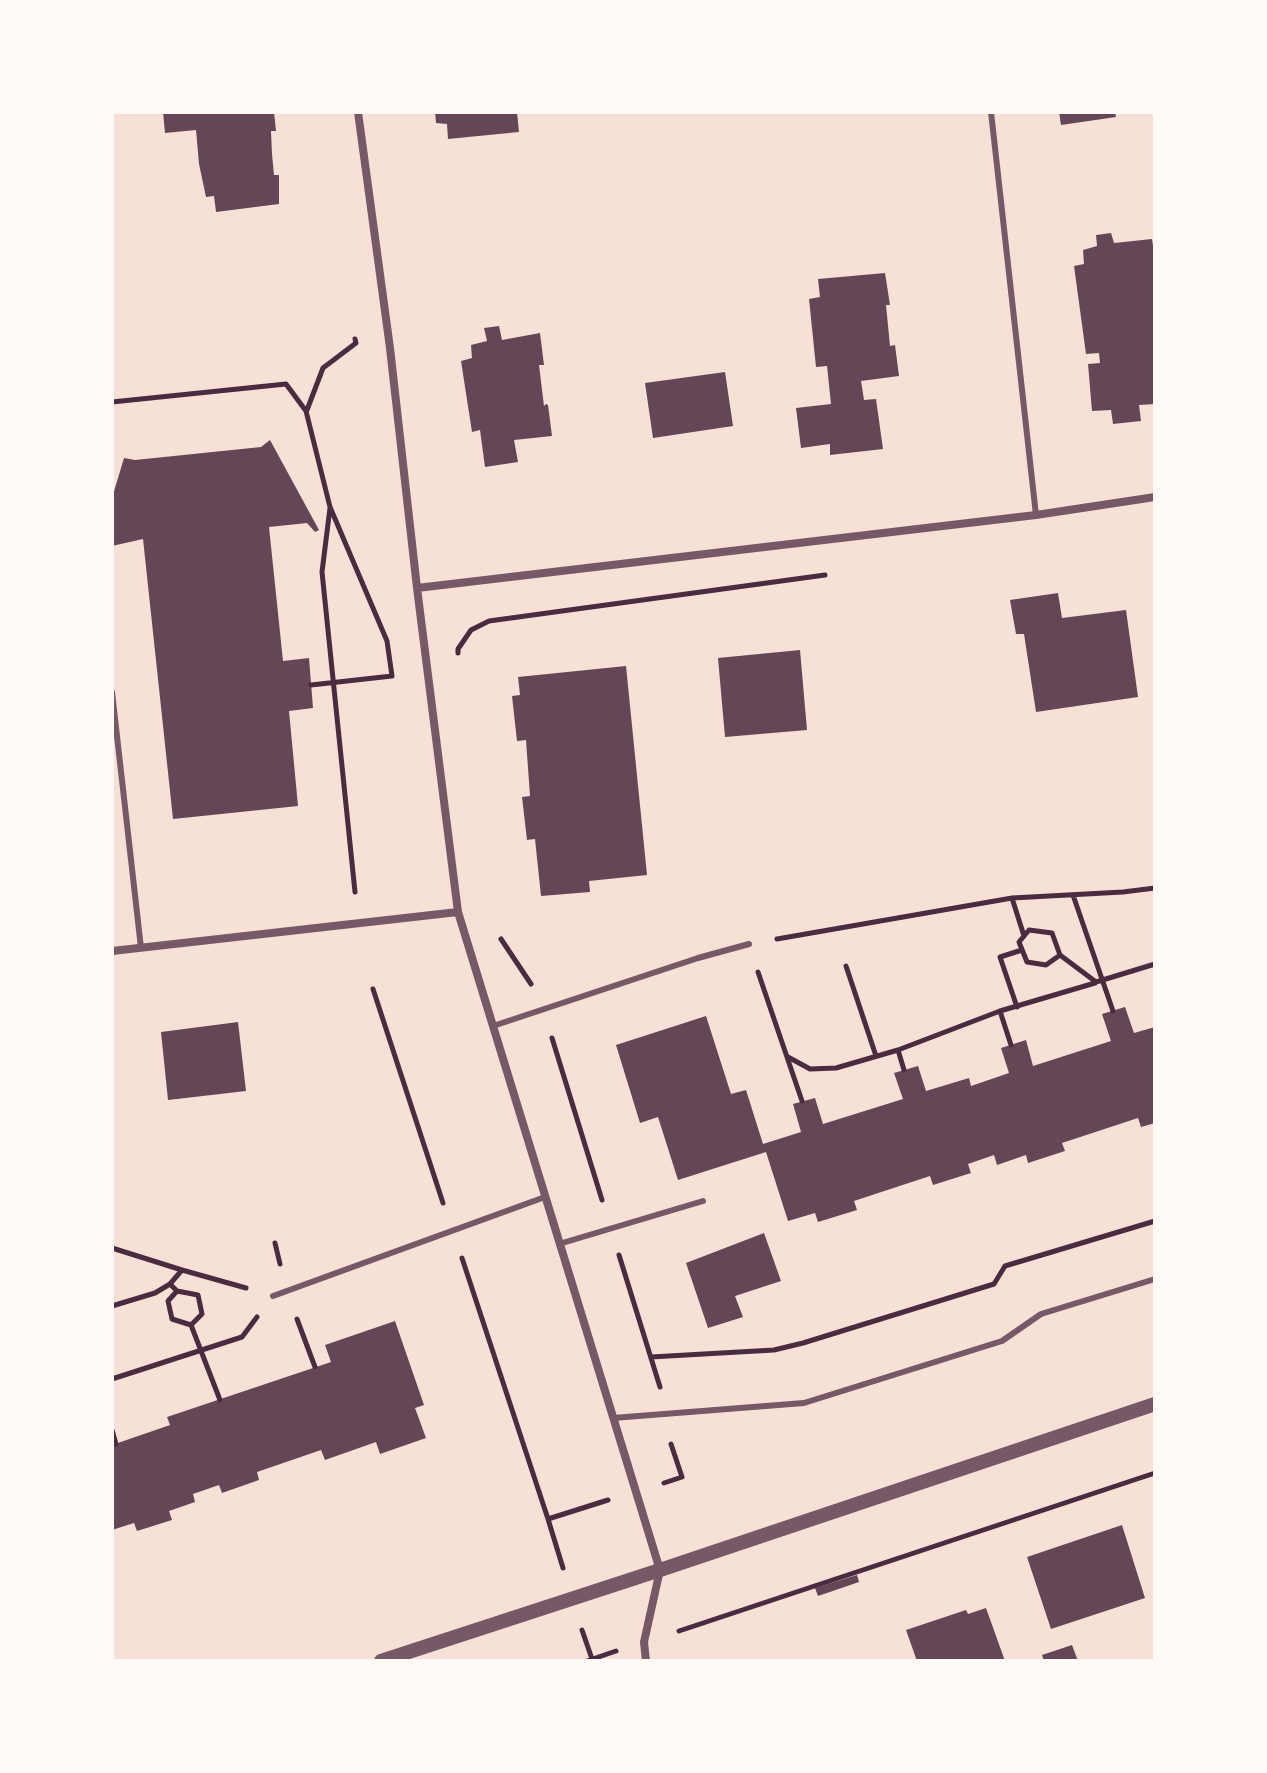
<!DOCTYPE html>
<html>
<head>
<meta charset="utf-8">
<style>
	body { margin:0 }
	#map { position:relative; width:1267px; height:1773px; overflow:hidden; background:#f7e1d7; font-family:Mulish,sans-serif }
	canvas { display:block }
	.frame { position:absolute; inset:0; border:114px solid #fffaf5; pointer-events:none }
</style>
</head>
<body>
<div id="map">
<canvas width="1267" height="1773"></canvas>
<div class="frame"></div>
</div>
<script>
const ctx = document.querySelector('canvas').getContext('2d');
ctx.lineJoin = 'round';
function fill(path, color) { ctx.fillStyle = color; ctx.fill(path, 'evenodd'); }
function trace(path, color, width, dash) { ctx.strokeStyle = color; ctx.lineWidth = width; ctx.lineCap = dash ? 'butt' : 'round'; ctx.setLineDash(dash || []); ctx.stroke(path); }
const building = new Path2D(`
	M 163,112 L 274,112 L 276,131 L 271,131 L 272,154 L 274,175 L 279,175 L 279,204 L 216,212 L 214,196 L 206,197 L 199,164 L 196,130 L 165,133 Z
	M 435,112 L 517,112 L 519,132 L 448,139 L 447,124 L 436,123 Z
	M 1059,112 L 1115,112 L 1116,117 L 1061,125 Z
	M 1111,233 L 1114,243 L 1152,239 L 1155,258 L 1155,270 L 1153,271 L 1155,286 L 1155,404 L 1139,405 L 1141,421 L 1113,424 L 1111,410 L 1092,411 L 1088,364 L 1100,363 L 1099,353 L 1086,354 L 1074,266 L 1084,264 L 1083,250 L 1097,246 L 1096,235 Z
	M 885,273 L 890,305 L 886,305 L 890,346 L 895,345 L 899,376 L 861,381 L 864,400 L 876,399 L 883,449 L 830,455 L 830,444 L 801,448 L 796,408 L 831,404 L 827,366 L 816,367 L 809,299 L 820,297 L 818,279 Z
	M 499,326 L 502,340 L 540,333 L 544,365 L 539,365 L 544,406 L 546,404 L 548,405 L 552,436 L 514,440 L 518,462 L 485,467 L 480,430 L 472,432 L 461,361 L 472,358 L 471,345 L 487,341 L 484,328 Z
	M 725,372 L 733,426 L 653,438 L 645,383 Z
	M 270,440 L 319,530 L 315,532 L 307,523 L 269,527 L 283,661 L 309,658 L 313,708 L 289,711 L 298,806 L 173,819 L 143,539 L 112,546 L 112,498 L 124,458 L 135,460 L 261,447 Z
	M 1058,593 L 1062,618 L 1126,610 L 1138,697 L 1036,712 L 1024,634 L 1016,634 L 1010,600 Z
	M 800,650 L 807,730 L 725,737 L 718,658 Z
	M 626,666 L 647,875 L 589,881 L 590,892 L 541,896 L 535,839 L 527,840 L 522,797 L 530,796 L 526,740 L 517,741 L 512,696 L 520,695 L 518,677 Z
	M 1125,1007 L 1134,1033 L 1155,1027 L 1155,1123 L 1141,1127 L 1138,1118 L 1062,1143 L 1065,1151 L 1028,1163 L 1026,1155 L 997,1165 L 994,1155 L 968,1164 L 971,1173 L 933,1185 L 930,1176 L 854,1201 L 857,1210 L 818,1222 L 815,1213 L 788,1221 L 766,1152 L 678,1180 L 658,1117 L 640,1123 L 616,1045 L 706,1016 L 731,1094 L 746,1090 L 763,1144 L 801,1132 L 793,1104 L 815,1098 L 823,1124 L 903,1099 L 894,1073 L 918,1066 L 926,1091 L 969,1078 L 971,1086 L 1009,1073 L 1001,1048 L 1026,1040 L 1033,1066 L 1111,1041 L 1102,1014 Z
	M 238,1022 L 246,1091 L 168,1100 L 161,1032 Z
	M 764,1233 L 781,1281 L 735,1296 L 743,1317 L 708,1328 L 686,1263 Z
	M 395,1321 L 424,1405 L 415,1408 L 426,1438 L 380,1454 L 376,1442 L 325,1460 L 321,1450 L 257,1472 L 259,1480 L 222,1493 L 219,1485 L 193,1494 L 195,1502 L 169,1511 L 172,1520 L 137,1531 L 134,1523 L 112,1530 L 112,1445 L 170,1425 L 167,1417 L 331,1362 L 325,1345 Z
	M 1122,1525 L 1145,1598 L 1051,1629 L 1027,1557 Z
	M 857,1575 L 859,1582 L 818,1596 L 815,1588 Z
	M 986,1608 L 1005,1661 L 917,1661 L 906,1630 L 966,1610 L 968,1614 Z
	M 1072,1645 L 1078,1661 L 1044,1661 L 1042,1655 Z`);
const path = new Path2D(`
	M 112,402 L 286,384 L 306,411 L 330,507 L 387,641 L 392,676 L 311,685
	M 307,410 L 323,368 L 356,343 L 355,339
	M 330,508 L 322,572 L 355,892
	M 458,653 L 458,649 L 471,630 L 489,621 L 825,575
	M 1073,895 L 1113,1011
	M 1024,936 L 1012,898 L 1123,892 L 1155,888
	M 501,939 L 531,984
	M 777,939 L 1012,898
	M 1060,955 L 1052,933 L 1029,930 L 1019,942 L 1027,962 L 1046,965 L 1060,955 L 1096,982 L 1155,964
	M 846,966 L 876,1056
	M 758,972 L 802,1101
	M 373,989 L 443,1203
	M 1017,1007 L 1000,957 L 1022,950
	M 552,1038 L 602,1200
	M 1011,1045 L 1000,1011 L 1095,983
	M 788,1057 L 810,1069 L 836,1068 L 898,1050
	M 904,1070 L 898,1050 L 1000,1011
	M 275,1243 L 280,1264
	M 112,1248 L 182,1270
	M 619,1255 L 660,1387
	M 462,1258 L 548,1519 L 563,1568
	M 177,1291 L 198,1295 L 202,1314 L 191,1325 L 172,1319 L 168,1301 L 177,1291 L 170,1284 L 182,1270 L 246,1288
	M 112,1306 L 155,1293 L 170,1284
	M 297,1319 L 315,1367
	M 191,1325 L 220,1400
	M 651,1357 L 774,1350 L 803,1343 L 994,1284 L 1005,1266 L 1155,1221
	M 112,1379 L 242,1337 L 257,1317
	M 112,1430 L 116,1444
	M 664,1483 L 682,1477 L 671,1444
	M 548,1519 L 608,1500
	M 582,1630 L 592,1659
	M 679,1631 L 1155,1473
	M 587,1661 L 616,1651`);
const service = new Path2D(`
	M 991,112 L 1036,515
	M 112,692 L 141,948
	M 493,1026 L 698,958 L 749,944
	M 559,1244 L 703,1201
	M 273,1296 L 545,1197
	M 613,1418 L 804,1403 L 1002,1341 L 1041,1314 L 1155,1279`);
const minor = new Path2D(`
	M 358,112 L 390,348 L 417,588 L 458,912 L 660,1570 L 644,1642 L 646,1661
	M 417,588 L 1036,515 L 1155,497
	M 112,951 L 458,912`);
const tertiary = new Path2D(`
	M 381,1661 L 660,1570 L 1155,1404`);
fill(building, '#644757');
trace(path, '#4a2c40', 5);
trace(service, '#755966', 6);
trace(minor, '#755966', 8);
trace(tertiary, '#755966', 14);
</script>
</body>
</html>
